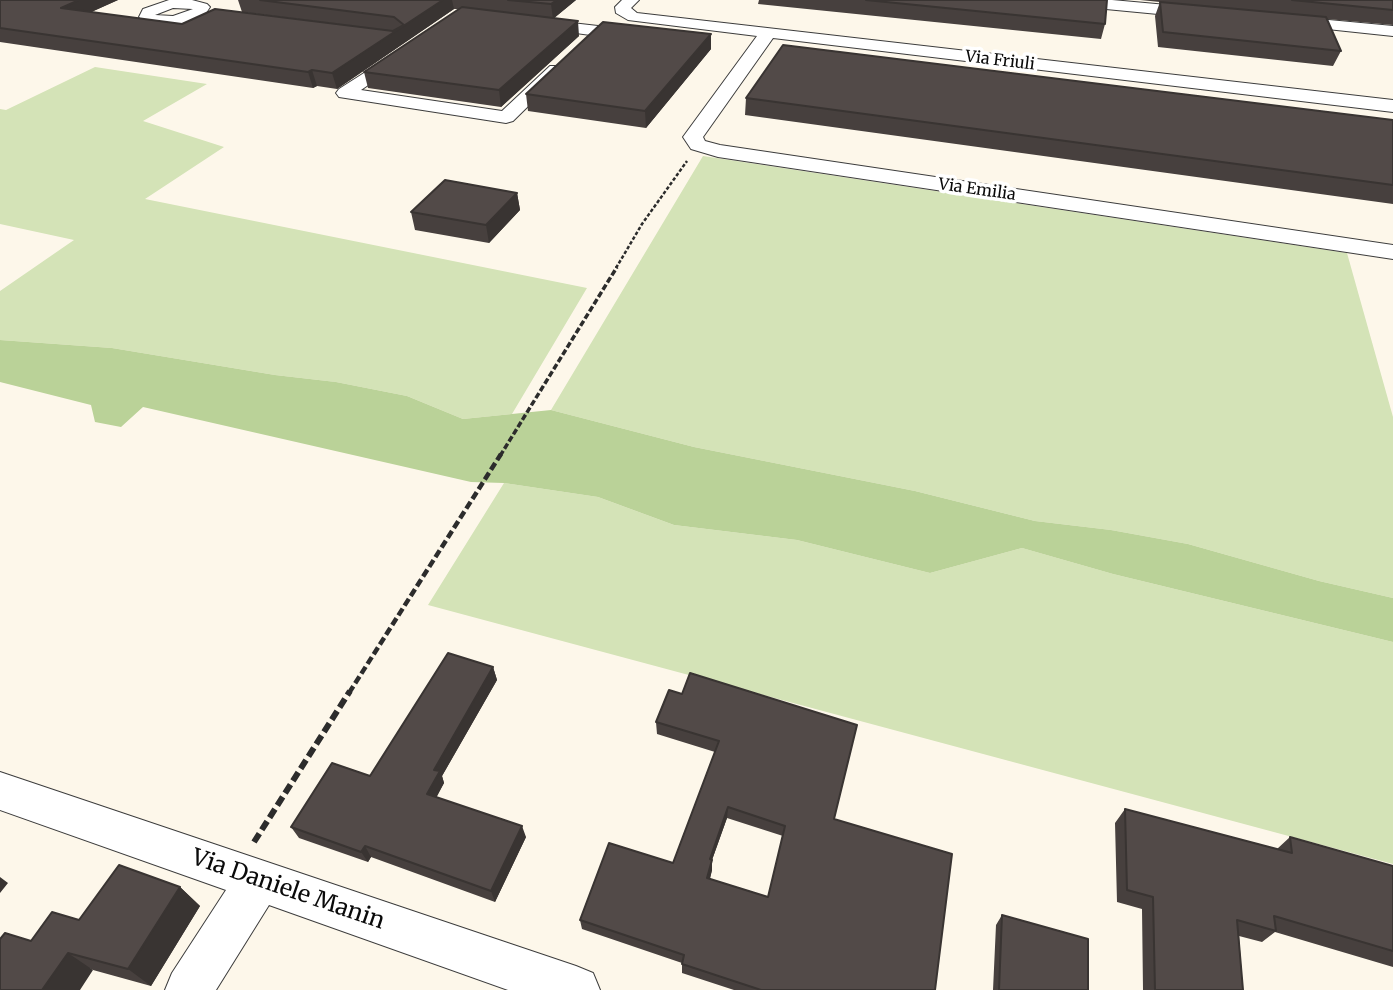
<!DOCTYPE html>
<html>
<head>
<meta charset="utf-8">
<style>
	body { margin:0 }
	canvas { display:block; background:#fdf7ea }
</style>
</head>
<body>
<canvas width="1393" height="990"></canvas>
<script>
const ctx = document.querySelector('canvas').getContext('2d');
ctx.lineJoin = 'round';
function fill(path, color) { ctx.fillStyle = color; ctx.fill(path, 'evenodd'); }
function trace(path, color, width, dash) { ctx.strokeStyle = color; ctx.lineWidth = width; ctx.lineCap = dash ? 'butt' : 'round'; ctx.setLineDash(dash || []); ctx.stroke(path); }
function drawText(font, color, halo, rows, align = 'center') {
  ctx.font = font + ' Merriweather,serif'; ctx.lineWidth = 7; ctx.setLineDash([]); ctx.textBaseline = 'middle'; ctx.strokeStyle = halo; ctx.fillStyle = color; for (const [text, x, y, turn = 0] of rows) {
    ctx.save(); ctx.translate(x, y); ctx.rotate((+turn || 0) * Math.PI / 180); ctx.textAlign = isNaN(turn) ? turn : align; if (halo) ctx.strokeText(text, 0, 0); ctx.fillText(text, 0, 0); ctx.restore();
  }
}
const green = new Path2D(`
	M 95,67 L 207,84 L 143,121 L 224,147 L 145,199 L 587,288 L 512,414 L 463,419 L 407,396 L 336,382 L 275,375 L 112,348 L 0,340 L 0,291 L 74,240 L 0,224 L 0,109 L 6,110 Z
	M 703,156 L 1347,253 L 1393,417 L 1393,598 L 1319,581 L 1188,544 L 1111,530 L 1035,521 L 915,491 L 694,447 L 551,410 Z
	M 504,483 L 598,497 L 674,525 L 797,540 L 930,573 L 1022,548 L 1113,574 L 1393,642 L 1393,864 L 428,605 Z`);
const forest = new Path2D(`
	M 0,340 L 112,348 L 275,375 L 336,382 L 407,396 L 463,419 L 551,410 L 694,447 L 915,491 L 1035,521 L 1111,530 L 1188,544 L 1319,581 L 1393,598 L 1393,642 L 1113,574 L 1022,548 L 930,573 L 797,540 L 674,525 L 598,497 L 504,483 L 471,482 L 143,407 L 121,427 L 95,422 L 91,405 L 0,382 Z`);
const pathFar3 = new Path2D(`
	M 616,268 L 642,224 L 687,161`);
const pathFar2 = new Path2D(`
	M 500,456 L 617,267`);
const pathFar1 = new Path2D(`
	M 349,693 L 501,454`);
const path = new Path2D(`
	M 254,842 L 350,691`);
const minor = new Path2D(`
	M 169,0 L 192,0 L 207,4 L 210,7 L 204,16 C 185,23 156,34 139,17 L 143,9 ZM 173,8 L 193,9 L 173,16 L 155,15 Z
	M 622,0 L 639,0 L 631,8 L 637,13 L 1393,100 L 1393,112 L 773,38 L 703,137 L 705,141 L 720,145 L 1393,245 L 1393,259 L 718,157 L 691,149 L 683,137 L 757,36 L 628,20 L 616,13 L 615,7 Z
	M 1056,0 L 1112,0 L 1200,8 L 1208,13 L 1200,18 L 1064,5 Z
	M 1286,16 L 1393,26 L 1393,36 L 1280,24 L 1278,21 Z
	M 537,19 L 598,26 L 606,31 L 598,36 L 531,27 L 529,24 Z
	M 400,50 L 406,51 L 408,55 L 406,59 L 361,90 L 502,111 L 550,66 L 562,66 L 565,70 L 513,121 L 506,123 L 339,97 L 336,93 L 339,89 Z
	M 0,772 L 576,966 L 593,973 L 600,990 L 508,990 L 269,905 L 216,990 L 165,990 L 172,973 L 226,890 L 0,810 Z`);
const wall = new Path2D(`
	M 0,0 L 118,0 L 91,12 L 182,24 L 394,31 L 242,12 L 238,0 L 576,0 L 554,18 L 579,36 L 501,107 L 368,88 L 364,72 L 459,9 L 454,9 L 337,89 L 317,86 L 313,88 L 0,42 Z
	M 759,0 L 1107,0 L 1105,24 L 1101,39 L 758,4 Z
	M 1140,0 L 1393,0 L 1393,25 L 1327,19 L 1341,51 L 1333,66 L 1158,47 L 1155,16 L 1160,2 Z
	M 711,34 L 711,49 L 646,128 L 528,111 L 526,94 Z
	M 746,98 L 1393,120 L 1393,204 L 745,115 Z
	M 517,193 L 520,210 L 489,243 L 415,230 L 411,212 Z
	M 493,667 L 497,680 L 442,776 L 444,783 L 436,797 L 526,837 L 495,902 L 371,857 L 368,862 L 299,838 L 291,827 L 370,776 Z
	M 669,690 L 834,819 L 935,990 L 734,990 L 682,973 L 682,963 L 582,929 L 580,920 L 673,863 L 715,752 L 657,734 L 656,722 ZM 727,818 L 783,836 L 768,897 L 710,879 L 712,870 L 712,860 Z
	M 1125,809 L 1277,849 L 1290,837 L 1393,866 L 1393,967 L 1275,932 L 1262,942 L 1239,936 L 1243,990 L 1143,990 L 1142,909 L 1117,902 L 1115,823 Z
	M 180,887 L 200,906 L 151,986 L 93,970 L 31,941 L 79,920 Z
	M 1002,915 L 1088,990 L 993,990 L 996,925 Z`);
const shadedWall = new Path2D(`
	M 79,0 L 118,0 L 67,23 L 61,8 Z
	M 443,0 L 452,0 L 454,9 L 337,89 L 332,73 Z
	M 557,0 L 576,0 L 553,19 L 551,4 Z
	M 578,21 L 579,36 L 501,107 L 499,90 Z
	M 711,34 L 711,49 L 646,128 L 645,111 Z
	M 312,70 L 317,86 L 313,88 L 308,72 Z
	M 517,193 L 520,210 L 489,243 L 486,225 Z
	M 493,667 L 497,680 L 442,776 L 444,783 L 432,806 L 427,794 L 434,770 Z
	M 728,807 L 727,818 L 712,860 L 712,870 L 707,889 L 710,859 Z
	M 522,826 L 526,837 L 495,902 L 491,891 Z
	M 365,846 L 371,857 L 368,862 L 361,852 Z
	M 0,877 L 8,883 L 0,893 Z
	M 180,887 L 200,906 L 151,986 L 128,969 Z
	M 68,953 L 93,970 L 80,990 L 42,990 Z`);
const building = new Path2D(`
	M 0,0 L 79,0 L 61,8 L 182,24 L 215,9 L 393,31 L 404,25 L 394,17 L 260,0 L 443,0 L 332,73 L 312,70 L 308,72 L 0,28 Z
	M 508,0 L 557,0 L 551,4 Z
	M 866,0 L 1107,0 L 1105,24 Z
	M 1292,0 L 1393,0 L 1393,10 Z
	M 1160,2 L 1326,17 L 1341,51 L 1163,32 Z
	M 462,7 L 578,21 L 499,90 L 364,72 Z
	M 603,22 L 711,34 L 645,111 L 526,94 Z
	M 783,45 L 1393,120 L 1393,185 L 746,98 Z
	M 445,180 L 517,193 L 486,225 L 411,212 Z
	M 448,653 L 493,667 L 434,770 L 440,771 L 427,794 L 522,826 L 491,891 L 365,846 L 361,852 L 291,827 L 332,763 L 370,776 Z
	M 690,673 L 857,725 L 834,819 L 952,854 L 935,990 L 761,990 L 682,964 L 684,955 L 580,920 L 609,843 L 673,863 L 719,741 L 656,722 L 669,690 L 682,694 ZM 728,807 L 785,826 L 768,897 L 707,878 L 712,860 L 710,859 Z
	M 1125,809 L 1292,853 L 1290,837 L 1393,866 L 1393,951 L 1274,916 L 1276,931 L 1237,920 L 1243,990 L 1155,990 L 1153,897 L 1127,890 Z
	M 119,865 L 180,887 L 128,969 L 68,953 L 42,990 L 0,990 L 0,939 L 5,933 L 31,941 L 52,912 L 79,920 Z
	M 1002,915 L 1088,939 L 1088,990 L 999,990 Z`);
const farStreetnames = [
	["Via Friuli",1000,61,7],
	["Via Emilia",977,190,8]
];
const nearStreetnames = [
	["Via Daniele Manin",288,890,19]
];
fill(green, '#d4e3b7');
fill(forest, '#bad298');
trace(minor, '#3d3d3d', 2);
trace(pathFar3, '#2c2c2c', 2.5, [3.5, 2]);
trace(pathFar2, '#2c2c2c', 3.5, [6, 2.5]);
trace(pathFar1, '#2c2c2c', 4.5, [8, 3.5]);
trace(path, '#2c2c2c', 6, [10, 4.5]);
fill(minor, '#fff');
fill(wall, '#47403e');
fill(shadedWall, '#393432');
fill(building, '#524a48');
trace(building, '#393432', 2);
drawText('16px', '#0a0a0a', '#fff', farStreetnames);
drawText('23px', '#0a0a0a', '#fff', nearStreetnames);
</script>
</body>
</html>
